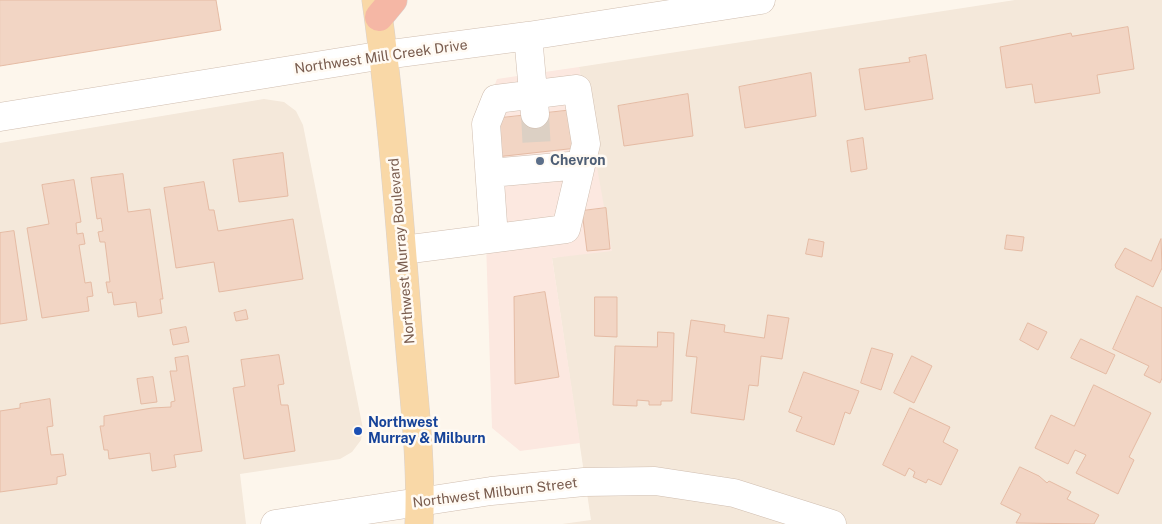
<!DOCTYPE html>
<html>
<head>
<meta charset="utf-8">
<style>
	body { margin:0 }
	canvas { display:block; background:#fdf6ec }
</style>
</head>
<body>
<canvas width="1162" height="524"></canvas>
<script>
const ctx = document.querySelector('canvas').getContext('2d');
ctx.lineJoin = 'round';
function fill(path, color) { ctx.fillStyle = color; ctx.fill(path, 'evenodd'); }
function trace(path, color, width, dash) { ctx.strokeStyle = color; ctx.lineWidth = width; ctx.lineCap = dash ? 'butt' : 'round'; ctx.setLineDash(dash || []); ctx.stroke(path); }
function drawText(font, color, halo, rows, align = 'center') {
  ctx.font = font + ' "Public Sans",sans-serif'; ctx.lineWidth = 5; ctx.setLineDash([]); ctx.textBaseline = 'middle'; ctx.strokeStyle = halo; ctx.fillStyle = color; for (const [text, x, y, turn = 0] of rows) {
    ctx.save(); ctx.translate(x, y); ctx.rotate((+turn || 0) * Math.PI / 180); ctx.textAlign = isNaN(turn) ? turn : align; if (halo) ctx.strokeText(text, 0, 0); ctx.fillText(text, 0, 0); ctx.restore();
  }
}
const residential = new Path2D(`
	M 1015,0 L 1162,0 L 1162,524 L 562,524 L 591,520 L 552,258 L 607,249 L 579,67 Z
	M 264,99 L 284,102 L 296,111 L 303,125 L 363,429 L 361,440 L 352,452 L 340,459 L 240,474 L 246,524 L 0,524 L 0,143 Z`);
const commercial = new Path2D(`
	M 579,67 L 612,251 L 552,258 L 580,443 L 520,451 L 492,428 L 482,119 L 497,79 Z`);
const building = new Path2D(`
	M 0,0 L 216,0 L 221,30 L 0,66 Z
	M 1128,27 L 1134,69 L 1097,75 L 1100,93 L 1035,103 L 1032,84 L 1006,88 L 1000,47 L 1071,33 L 1072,36 Z
	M 926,55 L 933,99 L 865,110 L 859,69 L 910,62 L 909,58 Z
	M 811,73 L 816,116 L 745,128 L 739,87 Z
	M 688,94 L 693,136 L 624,146 L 618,106 Z
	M 573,110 L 577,148 L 496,157 L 492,119 Z
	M 863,138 L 867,169 L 851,172 L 847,141 Z
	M 283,153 L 288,196 L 239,202 L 233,160 Z
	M 123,174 L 128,212 L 150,209 L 163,299 L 160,299 L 162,313 L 138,317 L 136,302 L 114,305 L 112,292 L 108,293 L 106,282 L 110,282 L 105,242 L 100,242 L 98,232 L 103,231 L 101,218 L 97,219 L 91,178 Z
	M 74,180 L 81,222 L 76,223 L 77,234 L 83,233 L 85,244 L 79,245 L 85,283 L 91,282 L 93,296 L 87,297 L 89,311 L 42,318 L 27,228 L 49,224 L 42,185 Z
	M 204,182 L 209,210 L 214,210 L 218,231 L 293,219 L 303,279 L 219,292 L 214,262 L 176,268 L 164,188 Z
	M 606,208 L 610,249 L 587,251 L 582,211 Z
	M 14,231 L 27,320 L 0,324 L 0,233 Z
	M 1007,235 L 1024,237 L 1022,251 L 1005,249 Z
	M 809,239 L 824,242 L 822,257 L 806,254 Z
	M 1161,239 L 1162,268 L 1153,287 L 1116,268 L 1115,265 L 1125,248 L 1151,261 Z
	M 545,292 L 559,377 L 515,384 L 514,297 Z
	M 1137,296 L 1162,308 L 1162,378 L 1160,383 L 1144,375 L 1149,366 L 1113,349 Z
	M 595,297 L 617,297 L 617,337 L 595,336 Z
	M 246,310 L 248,319 L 236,321 L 234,313 Z
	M 768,315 L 789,318 L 782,359 L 761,356 L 758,386 L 749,385 L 744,420 L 691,413 L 697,357 L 686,356 L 691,320 L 725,325 L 724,332 L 764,338 Z
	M 1028,323 L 1047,332 L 1038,350 L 1020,340 Z
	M 186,327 L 189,342 L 173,345 L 170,330 Z
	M 658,332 L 674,333 L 672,401 L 661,401 L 661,405 L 649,405 L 649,401 L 637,400 L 637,406 L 613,405 L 615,346 L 657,347 Z
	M 1081,339 L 1115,355 L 1106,374 L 1071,358 Z
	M 872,348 L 893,354 L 881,390 L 861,383 Z
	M 279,355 L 284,384 L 278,385 L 281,405 L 288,405 L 295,451 L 244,459 L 233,388 L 245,386 L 241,360 Z
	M 188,356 L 202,451 L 174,455 L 176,467 L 152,471 L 150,453 L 109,459 L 108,450 L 104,450 L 100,426 L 104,426 L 104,416 L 152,408 L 171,407 L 171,402 L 175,401 L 170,371 L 177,371 L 175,358 Z
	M 912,356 L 932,366 L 914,403 L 894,393 Z
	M 804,372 L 859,391 L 850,414 L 845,412 L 834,445 L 796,431 L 802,417 L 789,412 Z
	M 153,377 L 157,402 L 141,404 L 137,379 Z
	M 1094,385 L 1151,413 L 1129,457 L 1134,460 L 1118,494 L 1076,473 L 1086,455 L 1075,450 L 1068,464 L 1035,448 L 1051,415 L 1074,426 Z
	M 50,399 L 53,426 L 47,427 L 51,455 L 63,454 L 66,475 L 57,477 L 57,484 L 0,492 L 0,411 L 20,408 L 20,404 Z
	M 910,408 L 950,427 L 943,442 L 958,450 L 941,485 L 928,479 L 926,483 L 913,477 L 915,472 L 909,468 L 905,476 L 883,465 Z
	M 1020,467 L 1039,476 L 1047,483 L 1049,481 L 1071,492 L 1067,499 L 1099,515 L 1094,524 L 1016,523 L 1021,514 L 1001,504 Z`);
const minorTunnel = new Path2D(`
	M 535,114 L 537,152`);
const minor = new Path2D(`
	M 528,36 L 535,114
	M 0,117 L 384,55 L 528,36 L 761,0
	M 490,173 L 581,165
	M 403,250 L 566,229 L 586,144 L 577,89 L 496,99 L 486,124 L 494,238
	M 275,524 L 491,491 L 584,482 L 655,481 L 734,493 L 832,524`);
const major = new Path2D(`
	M 376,0 C 392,113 400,226 409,339 C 414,400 422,463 419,524`);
const highway = new Path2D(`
	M 379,17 L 393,0`);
const markers = [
	[540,161,5,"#5c6f8a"],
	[358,431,5,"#1a4fb4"]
];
const streetNames = [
	["Northwest Mill Creek Drive",381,57,-8],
	["Northwest Murray Boulevard",402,251,-95],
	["Northwest Milburn Street",495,493,-7]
];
const serviceNames = [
	["Chevron",550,161]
];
const transitNames = [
	["Northwest",368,423],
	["Murray & Milburn",368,439]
];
fill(residential, '#f4e8da');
fill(commercial, '#fce8e0');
fill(building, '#f2d5c4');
trace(building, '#e5bba4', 1);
trace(minorTunnel, '#dcd0c4', 28, [28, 14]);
trace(minor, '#d0beb0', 29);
trace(major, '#d9d1cd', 29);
trace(highway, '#d9d1cd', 29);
trace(minor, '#fff', 28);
trace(major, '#f9d8a7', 28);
trace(highway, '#f5b7a5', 28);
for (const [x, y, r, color] of markers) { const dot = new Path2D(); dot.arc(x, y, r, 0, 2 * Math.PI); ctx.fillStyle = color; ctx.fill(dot); trace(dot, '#fffaf3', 2); }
drawText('14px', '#795c4e', '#fffaf3', streetNames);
drawText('bold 14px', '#4e5e75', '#fffaf3', serviceNames, 'left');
drawText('bold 14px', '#164399', '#fffaf3', transitNames, 'left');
</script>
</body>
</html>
